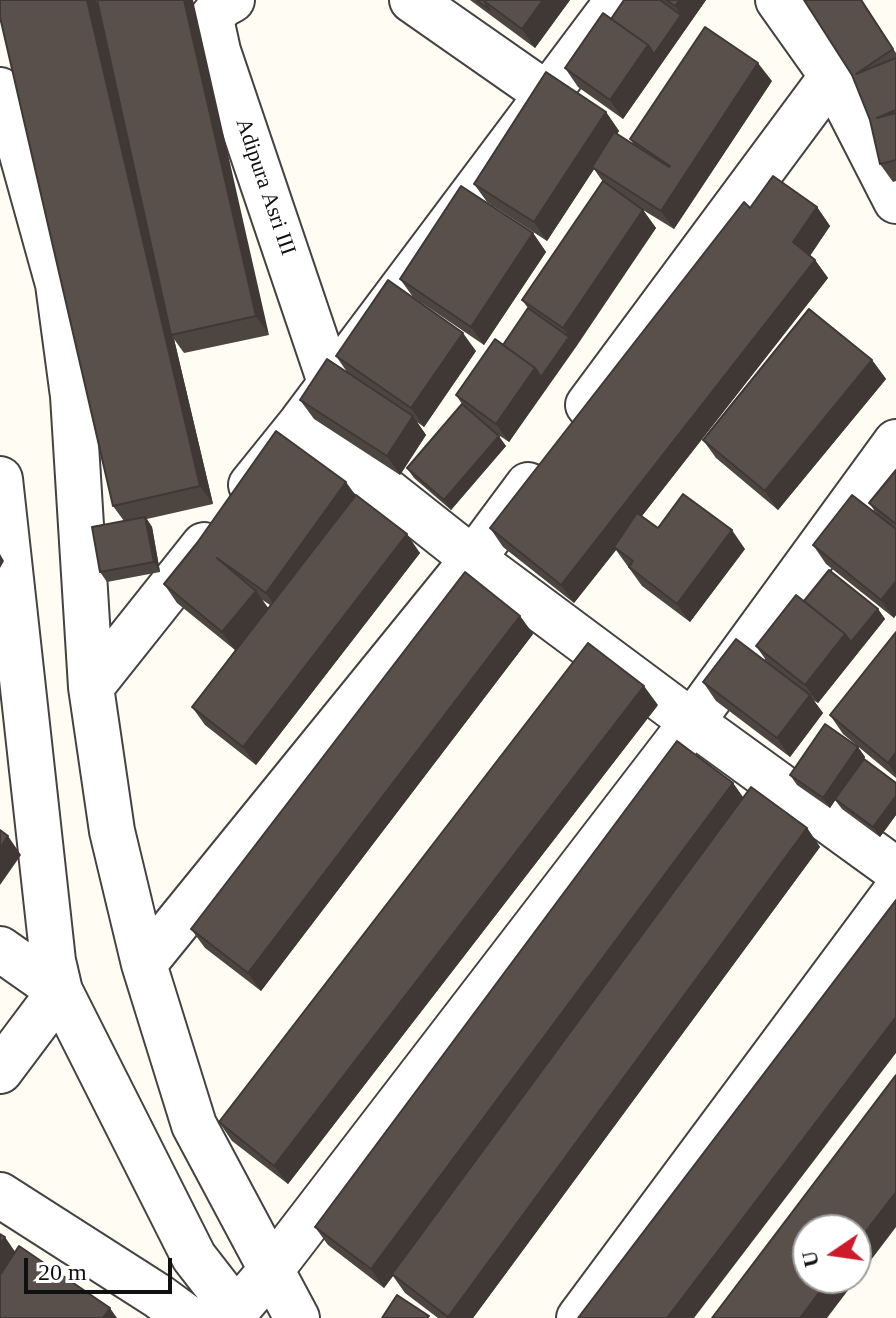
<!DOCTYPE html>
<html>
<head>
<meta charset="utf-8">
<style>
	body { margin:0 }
	#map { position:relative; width:896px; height:1318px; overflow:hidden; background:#fffcf3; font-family:Georgia,serif }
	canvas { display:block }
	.north { position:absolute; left:792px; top:1214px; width:80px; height:80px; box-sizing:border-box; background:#fff; border:2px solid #9f9f9f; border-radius:50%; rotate:257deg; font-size:22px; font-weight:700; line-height:32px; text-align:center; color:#101010 }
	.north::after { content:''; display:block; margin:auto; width:28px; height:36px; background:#cd1b2c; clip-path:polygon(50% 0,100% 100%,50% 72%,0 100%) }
	.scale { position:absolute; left:24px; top:1258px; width:148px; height:36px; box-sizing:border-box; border:4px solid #101010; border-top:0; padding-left:10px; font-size:24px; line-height:28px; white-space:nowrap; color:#101010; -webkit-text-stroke:6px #fff; paint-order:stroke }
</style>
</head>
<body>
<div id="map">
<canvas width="896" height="1318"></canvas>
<div class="north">U</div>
<div class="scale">20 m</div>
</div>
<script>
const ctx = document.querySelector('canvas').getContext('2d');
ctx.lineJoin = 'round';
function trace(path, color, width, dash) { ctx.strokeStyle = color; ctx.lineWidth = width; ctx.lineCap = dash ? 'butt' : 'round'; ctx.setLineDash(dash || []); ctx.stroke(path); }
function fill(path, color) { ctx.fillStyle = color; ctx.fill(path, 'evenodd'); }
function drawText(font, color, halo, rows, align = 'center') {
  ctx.font = font + ' Georgia,serif'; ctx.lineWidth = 8; ctx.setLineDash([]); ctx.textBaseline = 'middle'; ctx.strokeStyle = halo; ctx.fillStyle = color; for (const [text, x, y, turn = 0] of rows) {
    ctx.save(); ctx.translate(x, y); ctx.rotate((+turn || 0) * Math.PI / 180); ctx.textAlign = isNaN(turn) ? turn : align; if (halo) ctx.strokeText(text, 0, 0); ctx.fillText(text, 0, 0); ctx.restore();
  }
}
const minor = new Path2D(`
	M 232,0 L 221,6 L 211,19 L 218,51 L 330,382
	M 412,0 L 548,95
	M 778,0 L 832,76 L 896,201
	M 0,90 L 21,151 L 58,284 L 73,396 L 91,687 L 112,831 L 144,964 L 194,1125 L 297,1318
	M 588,405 L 832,76
	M 301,423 L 473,559 L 692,722 L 896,870
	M 0,479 L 53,961 L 60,991 L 194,1257 L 236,1311
	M 251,485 L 301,423 L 618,0
	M 91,687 L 204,545
	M 0,949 L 60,991 L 0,1071
	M 144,964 L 473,559 L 528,485
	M 0,1195 L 158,1296 L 188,1318
	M 230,1318 L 271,1270 L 692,722 L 896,442
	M 579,1318 L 896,891`);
const wall = new Path2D(`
	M 96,0 L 269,335 L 184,353 L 174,339 L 213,504 L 147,519 L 152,527 L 160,572 L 107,582 L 100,572 L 124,521 L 113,506 Z
	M 470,0 L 570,0 L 535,48 Z
	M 624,0 L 706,0 L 623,119 L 578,87 L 565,68 L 611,19 Z
	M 862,0 L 896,53 L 896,181 L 893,182 L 880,164 L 870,120 L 852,75 Z
	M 772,81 L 674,229 L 643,210 L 656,228 L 509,442 L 494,432 L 506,446 L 451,510 L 414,478 L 407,468 L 462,404 L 456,395 L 503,345 L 528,308 L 522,300 L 603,182 L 594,169 L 547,241 L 487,202 L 474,184 L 606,112 L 619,131 L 617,134 L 634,145 L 630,139 Z
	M 817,207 L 830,226 L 810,256 L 815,260 L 828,278 L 642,516 L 658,528 L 745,549 L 690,622 L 642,586 L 616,550 L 574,603 L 503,547 L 490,528 L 750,208 Z
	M 533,233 L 546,252 L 484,345 L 413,297 L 400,279 Z
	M 476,351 L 424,427 L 417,422 L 426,435 L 400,475 L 314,419 L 300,400 L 347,372 L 336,356 Z
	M 872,360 L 886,379 L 778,510 L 716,458 L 703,440 Z
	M 896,470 L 896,615 L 894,618 L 826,564 L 813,545 L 877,514 L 869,503 Z
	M 355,495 L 420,553 L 256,765 L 205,725 L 192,707 L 235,650 L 177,603 L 164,584 ZM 261,599 L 270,605 L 268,608 Z
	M 878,609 L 885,619 L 818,703 L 813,700 L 823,713 L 790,757 L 716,701 L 703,682 L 768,663 L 756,646 Z
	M 520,616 L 533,634 L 261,991 L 205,948 L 191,929 Z
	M 896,632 L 896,778 L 843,734 L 830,715 Z
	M 658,705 L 288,1184 L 232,1141 L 219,1122 Z
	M 858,747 L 865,757 L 855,771 L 896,783 L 896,815 L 880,837 L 842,809 L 835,800 L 830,808 L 797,785 L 790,775 Z
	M 733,783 L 743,797 L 807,828 L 820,847 L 473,1318 L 438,1318 L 405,1293 L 393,1276 L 384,1288 L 328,1245 L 315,1227 Z`);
const shadedWall = new Path2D(`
	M 87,0 L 96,0 L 171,335 L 174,339 L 213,504 L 200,486 Z
	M 184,0 L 193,0 L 269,335 L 256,316 Z
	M 543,0 L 570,0 L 535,48 L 522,29 Z
	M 680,0 L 706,0 L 623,119 L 610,100 L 648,45 L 681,15 L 675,6 Z
	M 758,63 L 772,81 L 674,229 L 661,211 Z
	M 606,112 L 619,131 L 547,241 L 534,222 Z
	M 817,207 L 830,226 L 806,261 L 793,242 Z
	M 643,210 L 656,228 L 576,347 L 563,328 Z
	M 533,233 L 546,252 L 484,345 L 471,327 Z
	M 815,260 L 828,278 L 616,549 L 614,547 L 616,550 L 574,603 L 561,585 Z
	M 463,333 L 476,351 L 424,427 L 411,408 Z
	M 569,337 L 576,347 L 509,442 L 496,424 L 535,368 Z
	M 872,360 L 886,379 L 778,510 L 765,491 Z
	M 413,416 L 426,435 L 400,475 L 387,456 Z
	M 499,436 L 506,446 L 451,510 L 444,500 Z
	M 346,482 L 359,500 L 279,612 L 266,593 Z
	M 145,517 L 152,527 L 160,572 L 154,562 Z
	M 732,530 L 745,549 L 690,622 L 677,604 Z
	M 407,534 L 420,553 L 256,765 L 243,747 Z
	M 0,554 L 4,561 L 0,568 Z
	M 896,581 L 896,615 L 894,618 L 881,600 Z
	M 256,591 L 269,609 L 235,650 L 222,632 Z
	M 878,609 L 885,619 L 818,703 L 805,685 L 845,634 Z
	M 520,616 L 533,634 L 261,991 L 248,973 Z
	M 644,686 L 658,705 L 288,1184 L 274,1166 Z
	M 810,695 L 823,713 L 790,757 L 777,738 Z
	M 858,747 L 865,757 L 830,808 L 823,798 Z
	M 896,752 L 896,775 L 888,763 Z
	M 733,783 L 746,802 L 384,1288 L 371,1269 Z
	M 896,796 L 896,815 L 880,837 L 873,827 Z
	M 807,828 L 820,847 L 473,1318 L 448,1318 L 448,1317 Z
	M 8,836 L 21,855 L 0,885 L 0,848 Z
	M 896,1017 L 896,1053 L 694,1318 L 667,1318 Z
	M 896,1192 L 896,1227 L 827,1318 L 800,1318 L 830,1278 L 856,1278 L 856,1244 Z
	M 5,1237 L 18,1256 L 0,1282 L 0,1244 Z
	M 110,1308 L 117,1318 L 103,1318 Z`);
const building = new Path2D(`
	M 0,0 L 87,0 L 200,486 L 113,506 L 0,17 Z
	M 97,0 L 184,0 L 256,316 L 171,335 Z
	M 476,0 L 485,0 L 484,1 L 490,10 Z
	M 485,0 L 543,0 L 522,29 L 484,1 Z
	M 624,0 L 660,0 L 681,15 L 654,54 L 648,45 L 611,19 Z
	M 666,0 L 680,0 L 675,6 Z
	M 804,0 L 861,0 L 893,49 L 856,74 L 896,58 L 896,110 L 877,118 L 896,113 L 896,160 L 880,164 L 870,120 L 852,75 Z
	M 603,13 L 648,45 L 610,100 L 565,68 Z
	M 705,27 L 758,63 L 661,211 L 592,167 L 614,132 L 669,167 L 670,166 L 630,139 Z
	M 546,72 L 606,112 L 534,222 L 474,184 Z
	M 773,176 L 817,207 L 793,242 L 815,260 L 561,585 L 490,528 L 744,202 L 750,208 Z
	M 603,181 L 643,210 L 563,328 L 522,300 Z
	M 461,186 L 533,233 L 471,327 L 400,279 Z
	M 388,280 L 463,333 L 411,408 L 336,356 Z
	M 528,308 L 569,337 L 541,377 L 535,368 L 503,345 Z
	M 809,309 L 872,360 L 765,491 L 703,440 Z
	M 495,339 L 535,368 L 496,424 L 456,395 Z
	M 327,359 L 413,416 L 387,456 L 300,400 Z
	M 462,404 L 499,436 L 444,500 L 407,468 Z
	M 276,431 L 346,482 L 266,593 L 217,558 L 256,591 L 222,632 L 164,584 L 197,543 Z
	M 896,470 L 896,524 L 869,503 Z
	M 683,494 L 732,530 L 677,604 L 629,567 L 633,561 L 614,547 L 637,513 L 658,528 Z
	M 356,495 L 407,534 L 243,747 L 192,707 Z
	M 852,495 L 896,529 L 896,581 L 881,600 L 813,545 Z
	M 145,517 L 154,562 L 100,572 L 92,527 Z
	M 829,570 L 878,609 L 851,642 L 845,634 L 804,601 Z
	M 465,572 L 520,616 L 248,973 L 191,929 Z
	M 796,595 L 845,634 L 805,685 L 756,646 Z
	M 896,632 L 896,752 L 888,763 L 830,715 Z
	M 736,639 L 810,695 L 777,738 L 703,682 Z
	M 588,643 L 644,686 L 274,1166 L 219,1122 Z
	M 825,724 L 858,747 L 823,798 L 790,775 Z
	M 677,741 L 733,783 L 371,1269 L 315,1227 Z
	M 864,759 L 896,783 L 896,796 L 873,827 L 835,799 Z
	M 751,787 L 807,828 L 448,1317 L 392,1274 Z
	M 0,830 L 8,836 L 0,848 Z
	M 896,900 L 896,1017 L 667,1318 L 578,1318 Z
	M 896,1075 L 896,1192 L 856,1244 L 856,1230 L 808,1230 L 808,1278 L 830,1278 L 800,1318 L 712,1318 Z
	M 0,1234 L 5,1237 L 0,1244 Z
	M 19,1246 L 110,1308 L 103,1318 L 0,1318 L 0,1275 Z
	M 397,1295 L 429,1316 L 427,1318 L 382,1318 Z`);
const streetNames = [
	["Adipura Asri III",265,187,71]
];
trace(minor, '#434343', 48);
trace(minor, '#fff', 44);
fill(wall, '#4d4540');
fill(shadedWall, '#3f3834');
fill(building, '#5a504b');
trace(building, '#3f3834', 2);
drawText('22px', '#101010', '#fff', streetNames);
</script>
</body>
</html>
